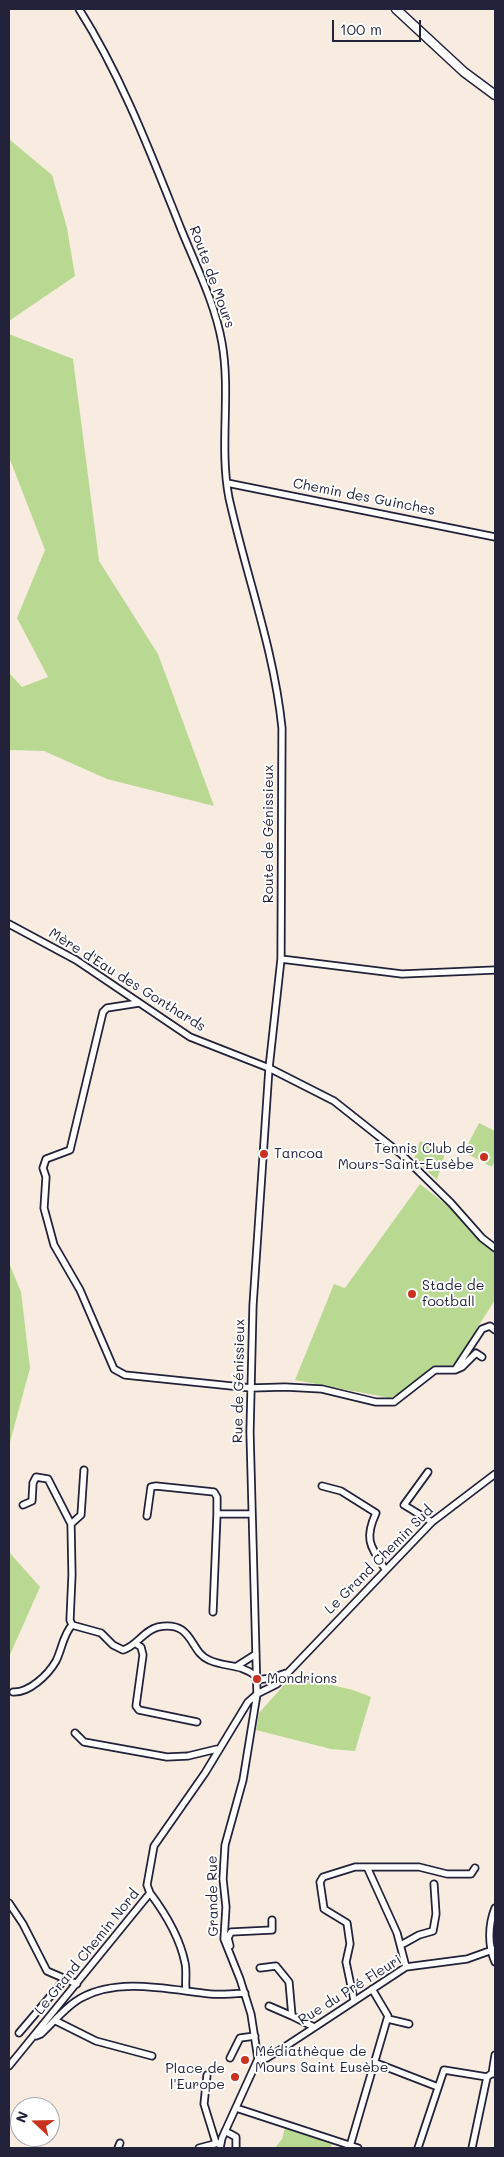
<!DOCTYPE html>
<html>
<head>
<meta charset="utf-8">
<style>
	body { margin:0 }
	#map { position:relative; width:504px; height:2157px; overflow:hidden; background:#f8ebe0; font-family:Mali,sans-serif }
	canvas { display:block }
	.frame { position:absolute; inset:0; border:10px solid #22223b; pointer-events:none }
	.north { position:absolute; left:10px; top:2097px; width:50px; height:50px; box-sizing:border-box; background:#fff; border:1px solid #a7a7b1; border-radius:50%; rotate:291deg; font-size:14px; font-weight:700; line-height:20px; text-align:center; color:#22223b }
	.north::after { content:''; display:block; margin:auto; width:18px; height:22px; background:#c8321e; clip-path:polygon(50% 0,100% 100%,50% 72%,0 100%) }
	.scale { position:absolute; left:332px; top:20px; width:89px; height:22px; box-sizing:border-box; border:2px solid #22223b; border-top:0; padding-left:6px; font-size:15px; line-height:18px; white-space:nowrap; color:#22223b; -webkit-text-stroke:4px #fff; paint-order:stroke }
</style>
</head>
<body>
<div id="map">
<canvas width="504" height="2157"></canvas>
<div class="frame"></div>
<div class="north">N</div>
<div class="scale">100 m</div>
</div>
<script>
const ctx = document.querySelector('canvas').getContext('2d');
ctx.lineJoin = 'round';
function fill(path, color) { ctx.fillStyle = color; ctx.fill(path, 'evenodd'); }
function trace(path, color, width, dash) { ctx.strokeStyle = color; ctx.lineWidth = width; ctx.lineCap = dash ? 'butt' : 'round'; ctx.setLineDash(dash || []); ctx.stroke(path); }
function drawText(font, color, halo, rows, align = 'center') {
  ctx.font = font + ' Mali,sans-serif'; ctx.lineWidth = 4; ctx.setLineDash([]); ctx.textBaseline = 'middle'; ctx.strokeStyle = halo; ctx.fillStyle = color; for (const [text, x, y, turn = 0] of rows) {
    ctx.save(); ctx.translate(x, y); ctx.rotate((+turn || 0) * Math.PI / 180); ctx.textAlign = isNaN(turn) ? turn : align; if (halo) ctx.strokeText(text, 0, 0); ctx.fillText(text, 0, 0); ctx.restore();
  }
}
const green = new Path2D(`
	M 9,139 L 52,175 L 67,228 L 75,276 L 9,321 Z
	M 9,334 L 73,359 L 99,561 L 158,654 L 214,806 L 107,779 L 44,751 L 9,750 L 9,673 L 22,687 L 48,677 L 17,618 L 45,550 L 9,457 Z
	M 479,1123 L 495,1131 L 495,1161 L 492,1167 L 464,1152 Z
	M 420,1141 L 445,1153 L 437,1180 L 414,1159 Z
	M 420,1184 L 448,1206 L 495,1251 L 495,1300 L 454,1364 L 390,1398 L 295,1380 L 334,1284 L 345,1288 Z
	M 9,1263 L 21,1292 L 30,1368 L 9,1446 Z
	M 9,1552 L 40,1587 L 9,1657 Z
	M 292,1676 L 353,1690 L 371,1697 L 355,1751 L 331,1749 L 256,1730 L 259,1713 Z
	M 285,2128 L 332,2144 L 331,2148 L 275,2148 L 282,2139 Z`);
const minor = new Path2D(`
	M 79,9 C 122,77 151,154 181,229 C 196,266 215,303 222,343 C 231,394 219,447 229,498 C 246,575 274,649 282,728 L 281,959 L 269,1068 L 253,1305 L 250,1432 L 257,1694 L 243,1780 L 225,1845 L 223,1879 L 226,1907 L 224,1939 L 240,1979 L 251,2014 L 258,2059 L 222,2138 L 220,2148
	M 227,483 L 495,537
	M 9,924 L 76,960 L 190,1037 L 269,1068 L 334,1101 L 401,1154 L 451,1203 L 482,1238 L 495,1248
	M 281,959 L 402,974 L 495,970
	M 139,1003 L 107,1008 L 103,1012 L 70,1150 L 46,1159 L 43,1168 L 46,1177 L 44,1208 L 54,1245 L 80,1290 L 114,1369 L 125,1375 L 251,1388 L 285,1387 L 322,1389 L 376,1402 L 394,1402 L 435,1370 L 455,1370 L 482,1329 L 490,1326 L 495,1330
	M 455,1370 L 462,1367 L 476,1353 L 482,1357
	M 428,1472 L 404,1505 L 432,1522
	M 322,1486 L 341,1491 L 376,1513 C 364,1539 370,1546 385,1569
	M 23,1505 L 32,1501 L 33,1483 L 36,1477 L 48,1479 L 71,1524 L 72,1575 L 70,1620 L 72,1625 L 101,1633 L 113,1645 L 123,1650 C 137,1646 144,1630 158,1627 C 194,1620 189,1652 209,1660 C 227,1668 239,1663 256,1676
	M 147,1516 L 151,1487 L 156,1486 L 214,1492 L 217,1497 L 217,1514 L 252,1514
	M 71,1524 L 81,1515 L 84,1470
	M 213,1612 L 217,1514
	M 136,1644 L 141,1647 L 143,1655 L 136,1706 L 139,1710 L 197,1722
	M 237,1666 L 256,1654
	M 256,1680 L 272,1678 L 286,1673
	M 13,1692 C 29,1693 48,1675 56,1661 C 62,1649 63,1635 72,1625
	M 75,1733 L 84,1742 L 167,1757 L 188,1756 L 217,1749
	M 367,1867 L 397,1933 L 406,1967
	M 150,1893 C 165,1913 180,1938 185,1963 C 187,1971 185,1981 186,1990
	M 9,1903 L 23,1924 L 47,1971 L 77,1984
	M 495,1908 C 488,1925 488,1946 495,1962
	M 401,1945 L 419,1935 L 433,1931 L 436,1914 L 434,1884
	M 230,1946 L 228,1938 L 231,1932 L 272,1930 L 272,1920
	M 260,1968 L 276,1966 L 289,1982 L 292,2016 L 314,2027
	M 354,2000 L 346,1962 L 350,1944 L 347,1923 L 324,1909 L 320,1882 L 323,1877 L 355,1867 L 419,1867 L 447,1874 L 471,1874 L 475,1868
	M 269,2006 L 292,2016
	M 388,2019 L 409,2024
	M 56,2021 L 96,2041 L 152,2056
	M 19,2033 L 65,1979
	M 36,2036 L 41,2034 C 54,2022 66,2006 81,1998 C 119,1977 170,1990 210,1994 C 221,1995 233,1994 245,1993
	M 230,2058 L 240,2038 L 255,2036
	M 258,2059 L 267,2058 L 283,2048 L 406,1967 L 467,1959 L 495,1949
	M 376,2063 L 438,2087
	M 9,2066 L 150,1893 L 147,1885 L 154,1846 L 205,1773 L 248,1702 L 257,1694 L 277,1684 L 432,1522 L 495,1474
	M 492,2074 L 495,2055
	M 207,2075 L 204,2104 L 216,2143
	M 236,2108 L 358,2148
	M 225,2131 L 236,2137 L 236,2148
	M 350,2146 L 388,2016 L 372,1989
	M 118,2148 L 120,2143
	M 199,2148 L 218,2143
	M 418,2148 L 444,2070 L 487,2077 L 495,2071
	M 472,2148 L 487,2077`);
const major = new Path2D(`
	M 396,9 L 464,72 L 495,95`);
const markers = [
	[264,1154,5,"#c8321e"],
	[484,1157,5,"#c8321e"],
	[412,1294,5,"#c8321e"],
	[257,1679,5,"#c8321e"],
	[245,2060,5,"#c8321e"],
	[235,2077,5,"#c8321e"]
];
const streetNames = [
	["Route de Mours",212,277,70],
	["Chemin des Guinches",364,497,11],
	["Route de Génissieux",269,834,-90],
	["Mère d'Eau des Gonthards",127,980,32],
	["Rue de Génissieux",239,1381,-89],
	["Le Grand Chemin Sud",379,1560,-45],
	["Grande Rue",213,1896,-91],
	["Le Grand Chemin Nord",87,1952,-51],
	["Rue du Pré Fleuri",350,1990,-32]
];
const poiNames = [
	["Tennis Club de",474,1149,"right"],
	["Mours-Saint-Eusèbe",474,1165,"right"],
	["Tancoa",274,1154],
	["Stade de",422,1286],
	["football",422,1302],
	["Mondrions",267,1679],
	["Médiathèque de",255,2052],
	["Mours Saint Eusèbe",255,2068],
	["Place de",225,2069,"right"],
	["l'Europe",225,2085,"right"]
];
fill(green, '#b9d992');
trace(minor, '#22223b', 9);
trace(major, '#22223b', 11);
trace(minor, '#fff', 5.5);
trace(major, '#fff', 8);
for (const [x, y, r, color] of markers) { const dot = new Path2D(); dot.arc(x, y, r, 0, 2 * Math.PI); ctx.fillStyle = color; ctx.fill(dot); trace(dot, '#fff', 2); }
drawText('14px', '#22223b', '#fff', streetNames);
drawText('14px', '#22223b', '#fff', poiNames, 'left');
</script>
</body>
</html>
